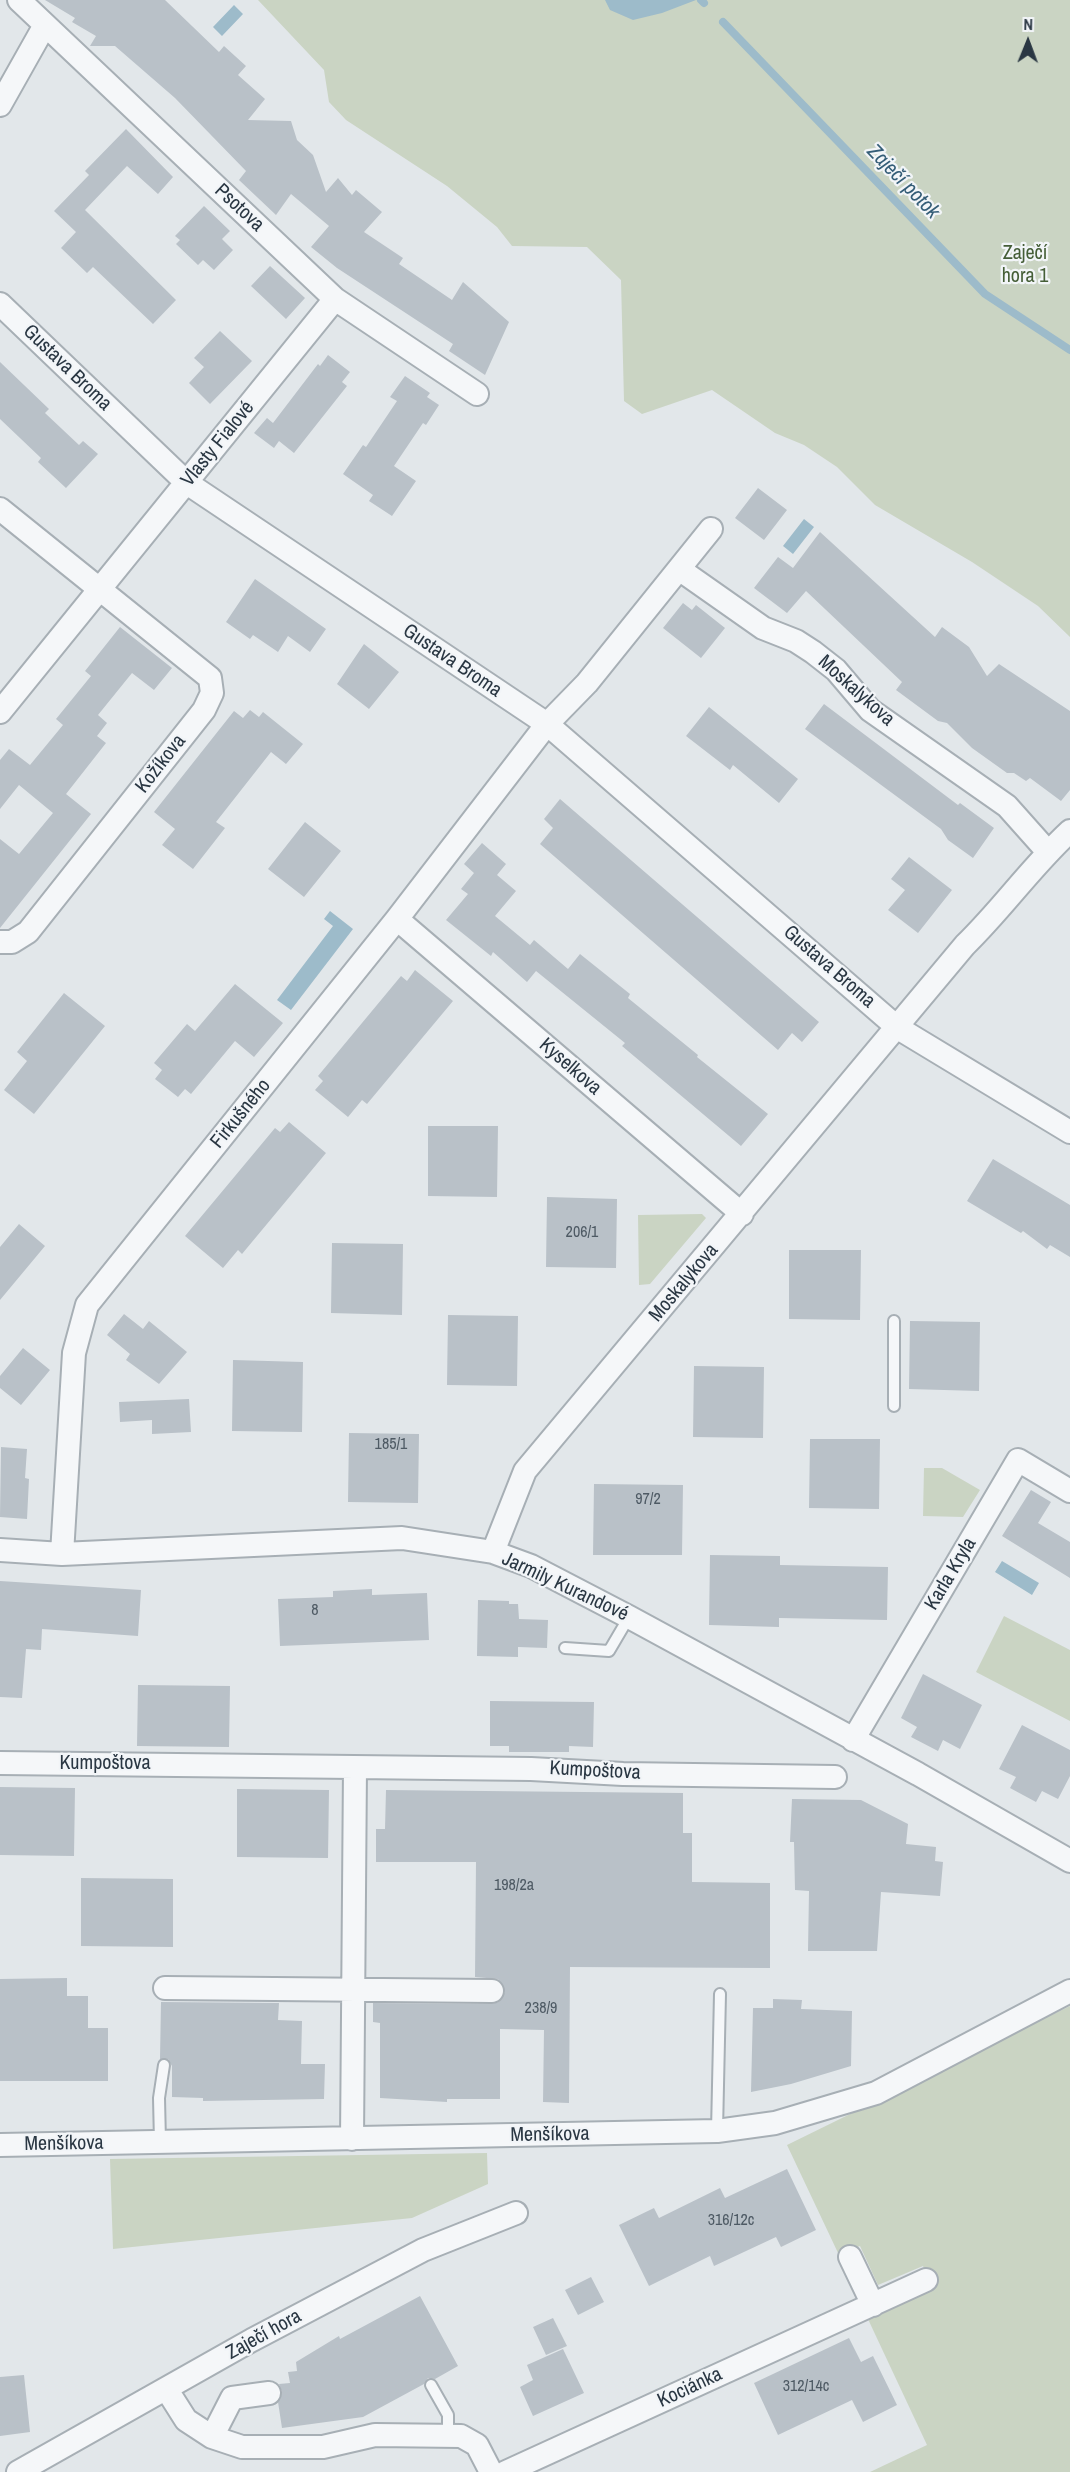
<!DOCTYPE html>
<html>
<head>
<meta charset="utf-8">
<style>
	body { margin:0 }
	#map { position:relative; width:1070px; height:2472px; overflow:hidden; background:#e2e7ea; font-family:"Archivo Narrow",sans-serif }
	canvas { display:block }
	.north { position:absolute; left:998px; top:12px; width:60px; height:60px; -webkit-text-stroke:4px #f2f5f8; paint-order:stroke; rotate:1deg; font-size:16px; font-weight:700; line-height:24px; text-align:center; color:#2a3743 }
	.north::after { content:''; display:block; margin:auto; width:21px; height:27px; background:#2a3743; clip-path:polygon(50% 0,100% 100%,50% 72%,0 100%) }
</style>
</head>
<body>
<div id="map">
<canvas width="1070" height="2472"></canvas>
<div class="north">N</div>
</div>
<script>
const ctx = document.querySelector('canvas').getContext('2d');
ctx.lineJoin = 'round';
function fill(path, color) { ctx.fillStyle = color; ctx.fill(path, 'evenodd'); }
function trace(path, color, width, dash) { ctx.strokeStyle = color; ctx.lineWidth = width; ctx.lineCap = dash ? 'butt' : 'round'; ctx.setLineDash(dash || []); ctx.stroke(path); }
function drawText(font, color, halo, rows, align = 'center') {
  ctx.font = font + ' "Archivo Narrow",sans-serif'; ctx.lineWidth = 4.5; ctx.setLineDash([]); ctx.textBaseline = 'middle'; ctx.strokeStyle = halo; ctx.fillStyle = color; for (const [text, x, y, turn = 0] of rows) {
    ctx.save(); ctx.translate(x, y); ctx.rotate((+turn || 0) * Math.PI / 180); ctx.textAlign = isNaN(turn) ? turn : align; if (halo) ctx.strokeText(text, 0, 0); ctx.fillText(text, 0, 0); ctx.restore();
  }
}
const green = new Path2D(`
	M 258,0 L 1070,0 L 1070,637 L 1038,606 L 972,562 L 875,505 L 837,467 L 804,445 L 775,433 L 712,390 L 642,414 L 624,401 L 621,280 L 587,247 L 512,246 L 497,227 L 447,186 L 346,120 L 329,102 L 324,70 Z
	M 702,1214 L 706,1218 L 650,1284 L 639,1285 L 638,1215 Z
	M 924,1468 L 942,1468 L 980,1490 L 963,1517 L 923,1516 Z
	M 1004,1616 L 1070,1650 L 1070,1721 L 976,1672 Z
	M 1070,2006 L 1070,2472 L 870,2472 L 927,2445 L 867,2317 L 933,2287 L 923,2266 L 878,2285 L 860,2246 L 839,2255 L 787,2145 Z
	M 487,2153 L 488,2184 L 412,2218 L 113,2249 L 110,2159 Z`);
const water = new Path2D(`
	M 605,0 L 696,0 L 662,13 L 633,20 L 610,10 Z
	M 234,5 L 243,14 L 222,36 L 213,27 Z
	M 804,519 L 814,527 L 793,554 L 783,546 Z
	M 330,911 L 353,929 L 291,1010 L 277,1000 L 333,926 L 324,919 Z
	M 1002,1561 L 1039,1583 L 1032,1595 L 995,1572 Z`);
const stream = new Path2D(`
	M 701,0 L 704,3
	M 723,22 L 985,294 L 1070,350`);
const building = new Path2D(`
	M 45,0 L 165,0 L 219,52 L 224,46 L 246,66 L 238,75 L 265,99 L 248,120 L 291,121 L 297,140 L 313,155 L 326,192 L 338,178 L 352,195 L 356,190 L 382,212 L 364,232 L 403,258 L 399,264 L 452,300 L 463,282 L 509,322 L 485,375 L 449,351 L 453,344 L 337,268 L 311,247 L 329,226 L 291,194 L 276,215 L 239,180 L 246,171 L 175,98 L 115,46 L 90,46 L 96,36 L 72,22 L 75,18 Z
	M 126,129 L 173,177 L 158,194 L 127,166 L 85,210 L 176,300 L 153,324 L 93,267 L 87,273 L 61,248 L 76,232 L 54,211 L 89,175 L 85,171 Z
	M 204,206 L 230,231 L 222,239 L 233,250 L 214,270 L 203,260 L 198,265 L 176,244 L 180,240 L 175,236 Z
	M 270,266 L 305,298 L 286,319 L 251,286 Z
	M 220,331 L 252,361 L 210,404 L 189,383 L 204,367 L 194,358 Z
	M 328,355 L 350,372 L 342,382 L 347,386 L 294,453 L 279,441 L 274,448 L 254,433 L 267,418 L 273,423 L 318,364 L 320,366 Z
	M 0,362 L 49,409 L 45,413 L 79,445 L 83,441 L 98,454 L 66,488 L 38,462 L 41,458 L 0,419 Z
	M 405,376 L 430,393 L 427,397 L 439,405 L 426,425 L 423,423 L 394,466 L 416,481 L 392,516 L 369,501 L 373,495 L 343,474 L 363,445 L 366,447 L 397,401 L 390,397 Z
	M 758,488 L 787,510 L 764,540 L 735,518 Z
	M 820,532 L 935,637 L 942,627 L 969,647 L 987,676 L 999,664 L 1070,711 L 1070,790 L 1061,801 L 1030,778 L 1026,781 L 1014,773 L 1007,773 L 972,748 L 947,723 L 938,721 L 896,690 L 902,682 L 806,591 L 787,613 L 754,588 L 778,557 L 793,568 Z
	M 255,579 L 326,629 L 310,652 L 288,636 L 278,652 L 253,635 L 250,639 L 226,622 Z
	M 683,603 L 692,610 L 696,605 L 725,628 L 701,658 L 663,628 Z
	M 120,627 L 172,668 L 154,690 L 132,673 L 98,715 L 107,723 L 97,736 L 106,743 L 66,794 L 91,814 L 0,928 L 0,839 L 19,854 L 53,813 L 19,785 L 0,809 L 0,760 L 9,749 L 30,765 L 63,725 L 56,719 L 91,676 L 85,671 Z
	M 364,644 L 399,672 L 369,709 L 337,684 Z
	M 824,704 L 958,805 L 960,803 L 994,828 L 973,858 L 948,840 L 941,829 L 805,729 Z
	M 709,707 L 798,779 L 779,803 L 733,765 L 730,770 L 686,736 Z
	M 250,710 L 259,717 L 263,712 L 303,744 L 286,764 L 271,752 L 216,822 L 225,828 L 193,869 L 162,845 L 175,829 L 154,812 L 234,711 L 243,718 Z
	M 560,799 L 819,1022 L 802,1042 L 792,1033 L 778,1050 L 540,844 L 553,828 L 544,819 Z
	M 305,822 L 341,851 L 304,897 L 268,869 Z
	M 482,843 L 506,864 L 497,875 L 516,891 L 495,916 L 530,945 L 534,940 L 568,969 L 580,954 L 630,994 L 628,998 L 698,1055 L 697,1057 L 768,1114 L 741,1146 L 622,1046 L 625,1043 L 536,971 L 527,982 L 493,952 L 491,956 L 446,920 L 468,894 L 461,889 L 474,873 L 464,864 Z
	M 909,857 L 952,890 L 918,933 L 888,910 L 905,890 L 891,879 Z
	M 415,970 L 453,1001 L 367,1104 L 362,1100 L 348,1117 L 315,1090 L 323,1081 L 318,1076 L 401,976 L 407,981 Z
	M 235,984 L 283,1023 L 254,1057 L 235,1041 L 191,1094 L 185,1089 L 178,1097 L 155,1079 L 162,1070 L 154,1063 L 187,1024 L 195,1031 Z
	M 64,993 L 105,1026 L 34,1114 L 4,1090 L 27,1061 L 17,1052 Z
	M 289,1122 L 326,1153 L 242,1254 L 238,1250 L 223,1268 L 185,1236 L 275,1128 L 280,1132 Z
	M 428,1126 L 498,1126 L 497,1197 L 428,1196 Z
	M 993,1159 L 1070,1205 L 1070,1257 L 1050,1245 L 1047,1249 L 1023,1231 L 1021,1233 L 967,1201 Z
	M 547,1197 L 617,1199 L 616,1268 L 546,1267 Z
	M 19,1224 L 45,1246 L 0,1300 L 0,1247 Z
	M 332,1243 L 403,1244 L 402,1315 L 331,1313 Z
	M 789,1250 L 861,1250 L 860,1320 L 789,1319 Z
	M 124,1314 L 143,1329 L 149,1321 L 187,1352 L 159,1384 L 126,1360 L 130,1354 L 107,1335 Z
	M 448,1315 L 518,1316 L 517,1386 L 447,1385 Z
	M 910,1321 L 980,1322 L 979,1391 L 909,1389 Z
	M 23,1348 L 50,1370 L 21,1405 L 0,1388 L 0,1376 Z
	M 233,1360 L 303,1362 L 302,1432 L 232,1431 Z
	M 694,1366 L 764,1367 L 763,1438 L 693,1437 Z
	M 189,1399 L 191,1432 L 152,1434 L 152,1420 L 120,1422 L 119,1402 Z
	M 349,1433 L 419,1434 L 418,1503 L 348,1502 Z
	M 810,1439 L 880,1439 L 879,1509 L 809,1508 Z
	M 1,1447 L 27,1449 L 25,1478 L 29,1479 L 27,1519 L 0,1517 Z
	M 594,1484 L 683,1485 L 682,1555 L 593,1555 Z
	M 1031,1490 L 1051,1502 L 1038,1523 L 1070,1542 L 1070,1578 L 1002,1536 Z
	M 710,1555 L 780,1556 L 780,1565 L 888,1567 L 887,1620 L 779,1618 L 779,1627 L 709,1625 Z
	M 0,1581 L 141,1590 L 138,1636 L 42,1629 L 41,1650 L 26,1649 L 22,1698 L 0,1697 Z
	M 372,1589 L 372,1595 L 427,1593 L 429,1640 L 280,1646 L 278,1599 L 333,1597 L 333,1591 Z
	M 478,1600 L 509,1601 L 509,1604 L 518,1604 L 519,1619 L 548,1620 L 547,1648 L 518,1647 L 518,1657 L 477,1656 Z
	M 923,1674 L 982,1705 L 960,1749 L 943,1740 L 938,1751 L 911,1737 L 917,1727 L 901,1718 Z
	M 138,1685 L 230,1686 L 229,1747 L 137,1746 Z
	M 490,1701 L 594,1702 L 593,1747 L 569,1746 L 569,1752 L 509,1752 L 509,1746 L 490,1746 Z
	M 1022,1725 L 1070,1750 L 1070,1776 L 1058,1799 L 1042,1791 L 1036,1802 L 1010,1788 L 1016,1777 L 999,1769 Z
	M 0,1787 L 75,1788 L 74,1856 L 0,1855 Z
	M 237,1789 L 329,1790 L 328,1858 L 237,1857 Z
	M 386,1790 L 683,1793 L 683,1833 L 692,1833 L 692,1882 L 770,1883 L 770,1968 L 570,1967 L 569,2103 L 543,2102 L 544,2030 L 500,2029 L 500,2099 L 447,2099 L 447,2102 L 380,2098 L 380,2023 L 373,2022 L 373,2003 L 492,2004 L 499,2002 L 505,1992 L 498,1979 L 475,1977 L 476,1862 L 376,1862 L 376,1829 L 385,1829 Z
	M 792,1799 L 861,1800 L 908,1824 L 906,1844 L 936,1847 L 935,1861 L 943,1862 L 940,1896 L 881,1892 L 877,1951 L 808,1951 L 809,1891 L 795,1890 L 794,1842 L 790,1842 Z
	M 81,1878 L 173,1879 L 173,1947 L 81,1946 Z
	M 67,1978 L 67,1996 L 88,1996 L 88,2028 L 108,2028 L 108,2081 L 0,2081 L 0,1979 Z
	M 773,1999 L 802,2000 L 801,2009 L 852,2011 L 851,2066 L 791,2084 L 751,2092 L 753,2008 L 773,2008 Z
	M 161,2002 L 279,2003 L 278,2020 L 302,2021 L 301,2064 L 325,2064 L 324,2099 L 203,2101 L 203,2098 L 172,2097 L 172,2066 L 168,2059 L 160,2059 Z
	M 787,2169 L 816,2230 L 781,2247 L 776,2237 L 714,2266 L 710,2256 L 649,2286 L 619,2225 L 654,2208 L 659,2218 L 720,2188 L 725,2198 Z
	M 591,2277 L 604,2302 L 578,2315 L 565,2290 Z
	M 420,2296 L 458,2366 L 435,2379 L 428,2378 L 424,2384 L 363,2417 L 282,2428 L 278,2402 L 282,2392 L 279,2384 L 290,2383 L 288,2372 L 297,2371 L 296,2362 L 339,2336 L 340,2339 Z
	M 553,2318 L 567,2346 L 546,2355 L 533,2327 Z
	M 849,2338 L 861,2362 L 873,2356 L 897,2405 L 863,2422 L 852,2400 L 778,2435 L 754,2383 Z
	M 563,2349 L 584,2393 L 533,2416 L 520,2387 L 533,2380 L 527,2365 Z
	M 24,2375 L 30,2432 L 0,2436 L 0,2377 Z`);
const service = new Path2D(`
	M 894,1406 L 894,1321
	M 565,1648 L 609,1651 L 629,1617
	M 717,2131 L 720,1994
	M 160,2142 L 159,2098 L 164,2065
	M 431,2385 L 448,2415 L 448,2436`);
const minor = new Path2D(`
	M 19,0 L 335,299 L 477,394
	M 0,105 L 45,25
	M 0,304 L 187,483 L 547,724 L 898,1028 L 1070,1132
	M 0,509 L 210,678 L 212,693 L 204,710 L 28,932 L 12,942 L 0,942
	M 679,569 L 763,628 L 796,641 L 813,652 L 836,670 L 870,710 L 1007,806 L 1048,852
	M 0,712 L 335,299
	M 397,919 L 742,1214
	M 0,1550 L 62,1554 L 402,1538 L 493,1552 L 531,1566 L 629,1617 L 918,1774 L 1070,1861
	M 493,1552 L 525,1471 L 965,945 C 1003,908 1031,867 1070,831
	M 62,1554 L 74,1353 L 87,1305 L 397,919 L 547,724 L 587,683 L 711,529
	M 853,1740 L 1018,1460 L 1070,1491
	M 0,1763 L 531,1769 L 623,1774 L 835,1777
	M 165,1988 L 492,1991
	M 352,2139 L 355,1768
	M 0,2145 L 717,2131 L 775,2123 L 876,2093 L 1070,1991
	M 850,2257 L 873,2305
	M 167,2390 L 186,2420 L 212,2437 L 242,2447 L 323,2447 L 375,2435 L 461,2436 L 477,2445 L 491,2472
	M 212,2437 L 232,2398 L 269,2393
	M 18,2472 L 252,2340 L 423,2250 L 516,2213
	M 506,2472 L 926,2280`);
const numberNames = [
	["206/1",582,1233],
	["185/1",391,1445],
	["97/2",648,1500],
	["8",315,1611],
	["198/2a",514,1886],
	["238/9",541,2009],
	["316/12c",731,2221],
	["312/14c",806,2387]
];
const streetNames = [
	["Psotova",239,208,43],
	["Gustava Broma",67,368,44],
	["Vlasty Fialové",218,444,-51],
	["Gustava Broma",452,661,34],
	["Moskalykova",856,691,42],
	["Kožíkova",161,764,-52],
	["Gustava Broma",829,967,41],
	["Kyselkova",570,1067,41],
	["Firkušného",241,1114,-51],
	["Moskalykova",684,1283,-50],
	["Karla Kryla",951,1574,-59],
	["Jarmily Kurandové",565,1587,25],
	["Kumpoštova",105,1764],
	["Kumpoštova",595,1771,3],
	["Menšíkova",550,2135,-1],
	["Menšíkova",64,2144,-1],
	["Zaječí hora",264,2335,-29],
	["Kociánka",690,2388,-25]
];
const parkNames = [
	["Zaječí",1025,254],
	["hora 1",1025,277]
];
const waterNames = [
	["Zaječí potok",903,182,46]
];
fill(green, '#cad4c3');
fill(water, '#9dbbca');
trace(stream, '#9dbbca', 8);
fill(building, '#b9c1c8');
trace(service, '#a7afb5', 14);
trace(minor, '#a7afb5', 26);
trace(service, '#f5f7f9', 10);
trace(minor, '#f5f7f9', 22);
drawText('16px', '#4e5a64', null, numberNames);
drawText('20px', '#2a3743', '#f2f5f8', streetNames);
drawText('20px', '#455e37', '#f2f5f8', parkNames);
drawText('italic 21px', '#345d77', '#f2f5f8', waterNames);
</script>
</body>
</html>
